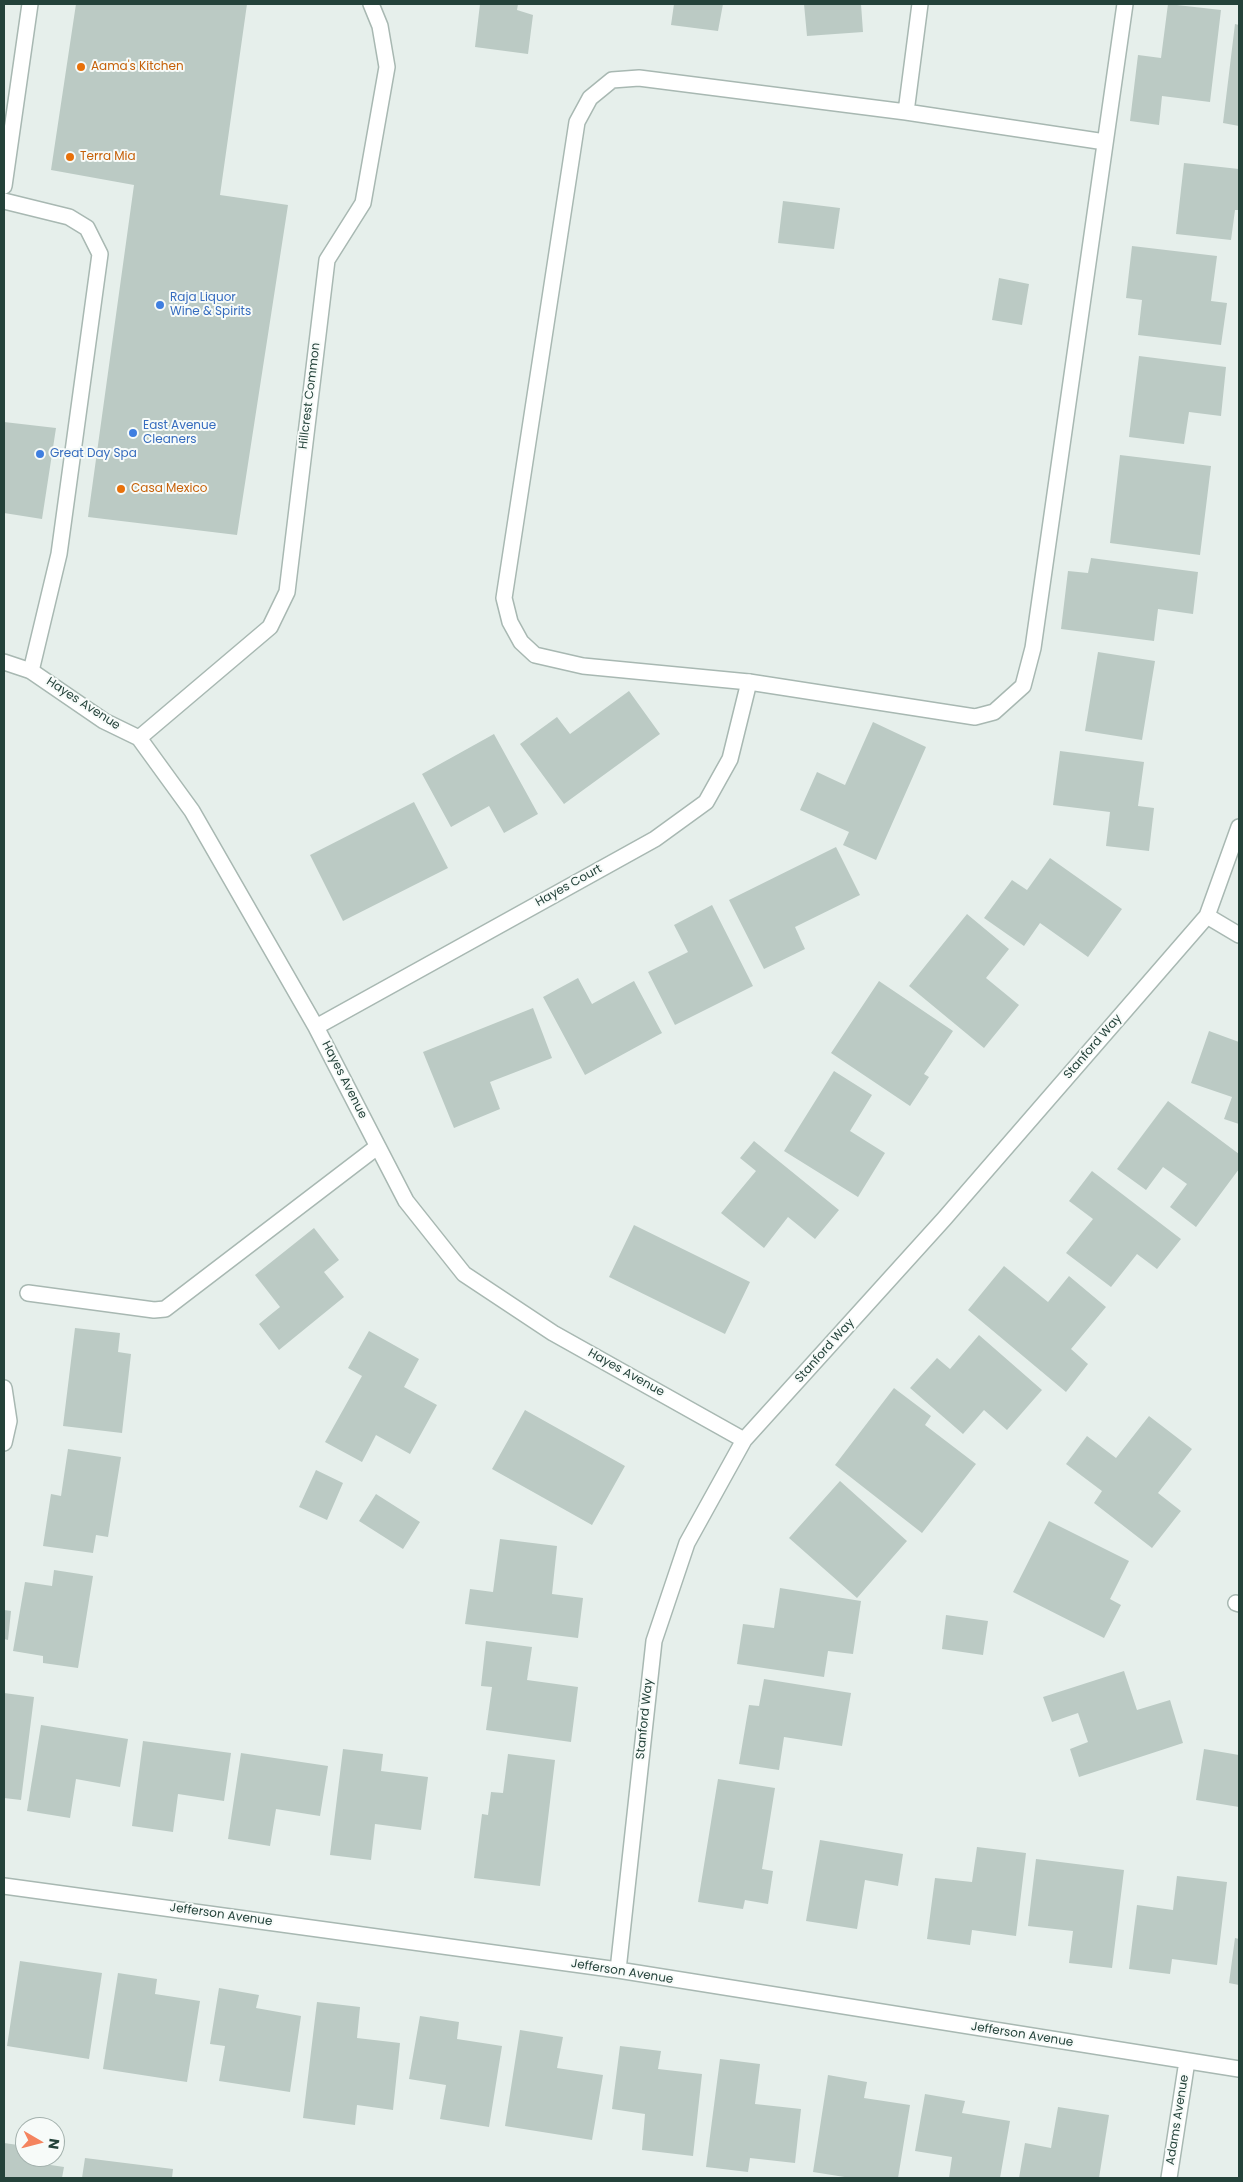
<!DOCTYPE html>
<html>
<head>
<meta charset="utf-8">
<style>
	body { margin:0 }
	#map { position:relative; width:1243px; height:2182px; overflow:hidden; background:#e6efeb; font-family:Poppins,sans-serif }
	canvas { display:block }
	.frame { position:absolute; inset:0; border:5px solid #24423a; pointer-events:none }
	.north { position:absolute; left:15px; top:2117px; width:50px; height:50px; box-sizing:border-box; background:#f7fbf9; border:1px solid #a3b1ad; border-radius:50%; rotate:98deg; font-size:14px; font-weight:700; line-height:20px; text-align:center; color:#24423a }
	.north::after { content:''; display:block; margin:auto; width:18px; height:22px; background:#f4845f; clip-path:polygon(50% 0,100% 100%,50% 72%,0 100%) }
</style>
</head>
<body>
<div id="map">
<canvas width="1243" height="2182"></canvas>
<div class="frame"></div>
<div class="north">N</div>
</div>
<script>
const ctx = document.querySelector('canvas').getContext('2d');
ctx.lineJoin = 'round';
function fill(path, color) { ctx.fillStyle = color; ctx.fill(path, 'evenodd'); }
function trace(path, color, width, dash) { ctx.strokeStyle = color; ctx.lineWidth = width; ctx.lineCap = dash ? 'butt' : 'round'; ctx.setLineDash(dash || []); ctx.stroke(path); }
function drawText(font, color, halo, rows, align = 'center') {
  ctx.font = font + ' Poppins,sans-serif'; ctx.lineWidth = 4; ctx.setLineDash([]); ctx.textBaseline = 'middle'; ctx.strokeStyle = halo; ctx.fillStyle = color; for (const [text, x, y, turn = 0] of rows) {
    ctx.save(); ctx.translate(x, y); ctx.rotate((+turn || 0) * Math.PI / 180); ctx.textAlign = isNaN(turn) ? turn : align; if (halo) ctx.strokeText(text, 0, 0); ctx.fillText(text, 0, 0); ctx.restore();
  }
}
const building = new Path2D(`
	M 76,4 L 247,4 L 220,195 L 288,205 L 237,535 L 88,517 L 134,185 L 51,170 Z
	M 480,4 L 518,4 L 517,10 L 533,15 L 528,54 L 475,47 Z
	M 674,4 L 723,4 L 718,31 L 671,25 Z
	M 804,4 L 861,4 L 863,32 L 807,36 Z
	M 1168,4 L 1221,10 L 1210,102 L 1162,96 L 1159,125 L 1130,121 L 1138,55 L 1161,58 Z
	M 1235,24 L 1239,25 L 1239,126 L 1223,123 Z
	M 1184,163 L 1239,169 L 1239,210 L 1235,210 L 1231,240 L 1176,234 Z
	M 783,201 L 840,208 L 834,249 L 778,243 Z
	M 1132,246 L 1217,256 L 1211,301 L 1227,303 L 1221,345 L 1138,335 L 1142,300 L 1126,298 Z
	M 999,278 L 1029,284 L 1022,325 L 992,320 Z
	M 1139,356 L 1226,367 L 1221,416 L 1189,412 L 1184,444 L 1129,437 Z
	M 4,422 L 56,428 L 42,519 L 4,513 Z
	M 1120,455 L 1211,466 L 1200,555 L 1110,543 Z
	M 1091,558 L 1198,572 L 1193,614 L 1158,609 L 1154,641 L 1061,629 L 1068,571 L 1088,573 Z
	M 1098,652 L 1155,661 L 1142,740 L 1085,731 Z
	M 629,691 L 660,734 L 564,804 L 520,744 L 557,717 L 570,734 Z
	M 873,722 L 926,747 L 876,860 L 843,845 L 849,832 L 800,810 L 817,772 L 845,785 Z
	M 494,734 L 538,814 L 504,833 L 489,806 L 451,827 L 422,774 Z
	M 1060,751 L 1144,762 L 1138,806 L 1154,808 L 1149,851 L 1106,846 L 1110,812 L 1053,805 Z
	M 414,802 L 448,868 L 343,921 L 310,855 Z
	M 836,847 L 860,895 L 795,927 L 805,949 L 764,969 L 729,900 Z
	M 1050,858 L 1122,909 L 1088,957 L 1040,923 L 1024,946 L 984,918 L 1012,880 L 1027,890 Z
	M 712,905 L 753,986 L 675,1025 L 648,972 L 688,952 L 674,925 Z
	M 967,914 L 1009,949 L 986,978 L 1019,1005 L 984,1048 L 909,986 Z
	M 578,978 L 592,1004 L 634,981 L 662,1033 L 585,1075 L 543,997 Z
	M 879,981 L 953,1031 L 924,1074 L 929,1077 L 910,1106 L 831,1053 Z
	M 533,1008 L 552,1058 L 490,1082 L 500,1109 L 454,1128 L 423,1052 Z
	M 1209,1031 L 1239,1042 L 1239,1124 L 1224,1119 L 1232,1097 L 1191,1083 Z
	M 834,1071 L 872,1095 L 850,1131 L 885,1153 L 858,1197 L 784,1151 Z
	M 1168,1101 L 1239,1154 L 1239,1169 L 1196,1227 L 1170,1207 L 1187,1184 L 1163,1167 L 1146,1190 L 1117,1169 Z
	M 754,1141 L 839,1210 L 815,1239 L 788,1217 L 764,1248 L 721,1213 L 756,1171 L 740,1158 Z
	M 1092,1171 L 1181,1239 L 1157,1269 L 1137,1254 L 1111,1287 L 1066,1253 L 1093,1219 L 1069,1201 Z
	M 634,1225 L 750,1282 L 725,1334 L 609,1277 Z
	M 314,1228 L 339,1260 L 324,1272 L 344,1297 L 279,1350 L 259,1324 L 280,1307 L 255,1275 Z
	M 1004,1266 L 1048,1302 L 1069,1276 L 1106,1307 L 1071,1349 L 1088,1364 L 1066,1392 L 968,1310 Z
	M 75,1328 L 120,1333 L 118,1352 L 131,1354 L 122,1433 L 63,1426 Z
	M 369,1331 L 419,1359 L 404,1387 L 437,1405 L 410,1454 L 376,1435 L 362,1462 L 325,1442 L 362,1376 L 348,1368 Z
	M 979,1335 L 1042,1390 L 1007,1430 L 984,1410 L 963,1434 L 910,1388 L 937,1358 L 950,1369 Z
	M 894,1388 L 931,1416 L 925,1425 L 976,1464 L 922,1533 L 835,1465 Z
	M 525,1410 L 625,1466 L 592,1525 L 492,1469 Z
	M 1149,1416 L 1192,1449 L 1158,1493 L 1181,1511 L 1152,1548 L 1094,1503 L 1102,1491 L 1066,1464 L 1087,1436 L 1116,1458 Z
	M 68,1449 L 121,1457 L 108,1537 L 96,1535 L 93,1553 L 43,1546 L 51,1494 L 61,1496 Z
	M 316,1470 L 343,1483 L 327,1520 L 299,1507 Z
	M 840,1481 L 907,1541 L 857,1598 L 789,1538 Z
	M 376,1494 L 420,1522 L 403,1549 L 359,1521 Z
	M 1049,1521 L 1129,1561 L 1110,1599 L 1121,1605 L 1104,1638 L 1013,1592 Z
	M 500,1539 L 557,1546 L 552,1594 L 583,1598 L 578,1638 L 465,1624 L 470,1589 L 493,1592 Z
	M 54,1570 L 93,1576 L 78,1668 L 43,1663 L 43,1656 L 13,1651 L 25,1582 L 52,1586 Z
	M 780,1588 L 861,1601 L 853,1654 L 828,1651 L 824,1677 L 737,1664 L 743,1624 L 774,1628 Z
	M 4,1610 L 11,1611 L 8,1640 L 4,1639 Z
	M 946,1615 L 988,1621 L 983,1655 L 942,1649 Z
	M 486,1641 L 532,1647 L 527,1680 L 578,1687 L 571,1742 L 486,1730 L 492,1687 L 481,1686 Z
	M 1124,1671 L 1137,1710 L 1170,1700 L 1183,1743 L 1079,1777 L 1070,1749 L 1088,1742 L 1078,1713 L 1052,1722 L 1043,1697 Z
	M 764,1679 L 851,1693 L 842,1746 L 784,1737 L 779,1770 L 739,1764 L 749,1705 L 759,1706 Z
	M 4,1693 L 34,1697 L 21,1800 L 4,1798 Z
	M 41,1725 L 128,1739 L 120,1787 L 76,1779 L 70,1818 L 27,1811 Z
	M 143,1741 L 231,1753 L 224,1801 L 178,1794 L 173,1832 L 132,1826 Z
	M 343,1749 L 383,1754 L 381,1771 L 428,1777 L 421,1830 L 375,1824 L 371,1860 L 330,1855 Z
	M 1204,1749 L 1239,1755 L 1239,1807 L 1196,1800 Z
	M 241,1753 L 328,1766 L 320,1816 L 276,1809 L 270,1846 L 228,1839 Z
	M 508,1754 L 555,1760 L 540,1886 L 474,1878 L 482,1814 L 488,1815 L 491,1792 L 503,1793 Z
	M 718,1779 L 775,1788 L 762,1869 L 773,1871 L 768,1904 L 745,1900 L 743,1909 L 698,1902 Z
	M 820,1840 L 903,1854 L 898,1886 L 865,1880 L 857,1929 L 806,1921 Z
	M 977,1847 L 1026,1853 L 1016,1936 L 972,1930 L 970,1945 L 927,1939 L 935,1878 L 972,1882 Z
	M 1036,1859 L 1124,1870 L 1112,1968 L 1069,1963 L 1073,1931 L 1028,1926 Z
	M 1177,1876 L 1227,1882 L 1217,1965 L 1172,1959 L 1170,1974 L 1129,1969 L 1137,1905 L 1173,1910 Z
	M 1235,1938 L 1239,1939 L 1239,1985 L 1229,1983 Z
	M 20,1961 L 102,1973 L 89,2059 L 7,2046 Z
	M 118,1973 L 157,1979 L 155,1994 L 200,2001 L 187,2082 L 103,2069 Z
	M 219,1988 L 259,1995 L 256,2008 L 301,2016 L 290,2092 L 219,2081 L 225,2046 L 210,2044 Z
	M 317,2002 L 360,2007 L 357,2038 L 400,2043 L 393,2110 L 357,2105 L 355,2125 L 303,2118 Z
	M 420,2016 L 459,2022 L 457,2039 L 502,2046 L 489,2127 L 440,2119 L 446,2085 L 409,2079 Z
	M 520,2030 L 563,2037 L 557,2068 L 603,2075 L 592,2140 L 505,2126 Z
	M 620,2046 L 661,2051 L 658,2069 L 702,2074 L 693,2156 L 642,2150 L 645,2114 L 612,2109 Z
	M 720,2059 L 760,2064 L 755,2104 L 801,2109 L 795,2163 L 750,2158 L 748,2172 L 706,2167 Z
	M 828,2075 L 867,2082 L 864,2098 L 910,2105 L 898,2178 L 851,2178 L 813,2172 Z
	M 925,2094 L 965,2101 L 962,2113 L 1010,2121 L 1000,2178 L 949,2178 L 952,2157 L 915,2151 Z
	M 1058,2107 L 1109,2115 L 1099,2178 L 1019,2178 L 1025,2143 L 1051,2148 Z
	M 4,2143 L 25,2146 L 25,2157 L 32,2157 L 31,2162 L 64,2167 L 62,2178 L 4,2178 Z
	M 85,2158 L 173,2169 L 172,2178 L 82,2178 Z`);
const service = new Path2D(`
	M 906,112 L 920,4
	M 1105,142 L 906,112 L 639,78 L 612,80 L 590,98 L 577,122 L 504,598 L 510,622 L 521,642 L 535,655 L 583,666 L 749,682 L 975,717 L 994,712 L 1023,686 L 1033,648 L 1125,4
	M 4,186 L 30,4
	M 4,201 L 69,217 L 87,228 L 100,254 L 59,554 L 31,671
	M 28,1293 L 154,1310 L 165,1309 L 377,1147`);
const minor = new Path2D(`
	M 4,662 L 31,671 L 104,721 L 139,738 L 192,811 L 316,1027 L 406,1201 L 464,1274 L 553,1333 L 744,1440
	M 139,738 L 270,627 L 287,592 L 327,260 L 363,203 L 387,67 L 380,26 L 371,4
	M 1207,916 L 1239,935
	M 316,1027 L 655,839 L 706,802 L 730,759 L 749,682
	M 4,1388 L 9,1421 L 4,1443
	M 1236,1603 L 1239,1604
	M 4,1886 L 618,1970 L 1239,2069
	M 618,1970 L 654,1641 L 687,1543 L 744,1440 L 944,1219 L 1207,916 L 1239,827
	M 1169,2178 L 1187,2061`);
const markers = [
	[81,67,5,"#e8710a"],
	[70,157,5,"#e8710a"],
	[160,305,5,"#3f7fe0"],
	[133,433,5,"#3f7fe0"],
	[40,454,5,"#3f7fe0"],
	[121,489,5,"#e8710a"]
];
const foodNames = [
	["Aama's Kitchen",91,67],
	["Terra Mia",80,157],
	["Casa Mexico",131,489]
];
const shopNames = [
	["Raja Liquor",170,298],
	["Wine & Spirits",170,312],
	["East Avenue",143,426],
	["Cleaners",143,440],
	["Great Day Spa",50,454]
];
const streetNames = [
	["Hillcrest Common",310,396,-83],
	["Hayes Avenue",83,704,33],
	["Hayes Court",569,886,-29],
	["Stanford Way",1093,1047,-49],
	["Hayes Avenue",344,1080,63],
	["Stanford Way",825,1351,-48],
	["Hayes Avenue",626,1373,29],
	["Stanford Way",645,1719,-84],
	["Jefferson Avenue",221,1915,8],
	["Jefferson Avenue",622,1972,9],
	["Jefferson Avenue",1022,2035,9],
	["Adams Avenue",1178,2120,-81]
];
fill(building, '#bbcac4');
trace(service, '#a8b8b2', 18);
trace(minor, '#a8b8b2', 18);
trace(service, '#fff', 15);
trace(minor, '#fff', 15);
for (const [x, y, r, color] of markers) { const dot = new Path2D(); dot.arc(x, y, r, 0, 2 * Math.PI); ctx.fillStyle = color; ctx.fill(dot); trace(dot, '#f7fbf9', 2); }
drawText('12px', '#c56008', '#f7fbf9', foodNames, 'left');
drawText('12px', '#366cbe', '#f7fbf9', shopNames, 'left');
drawText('12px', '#24423a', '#f7fbf9', streetNames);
</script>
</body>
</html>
